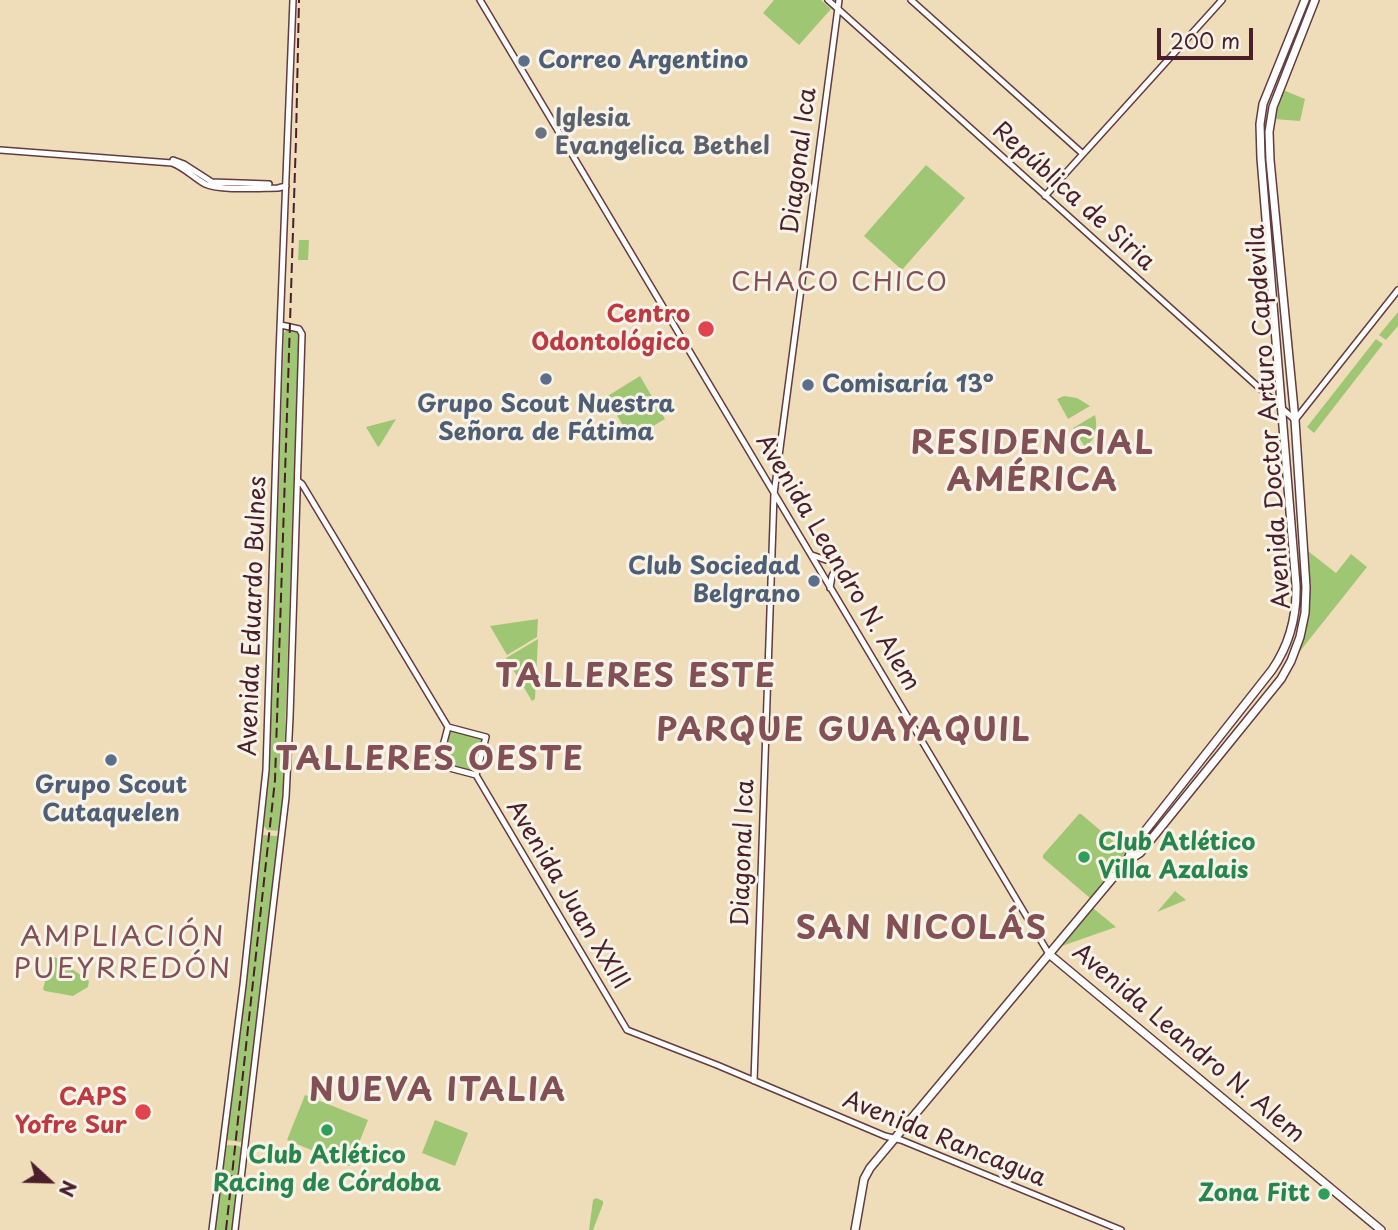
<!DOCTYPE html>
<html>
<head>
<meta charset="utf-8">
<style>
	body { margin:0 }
	#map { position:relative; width:1398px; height:1230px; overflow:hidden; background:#efddba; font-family:"Playpen Sans",sans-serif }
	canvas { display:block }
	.north { position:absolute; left:14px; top:1146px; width:70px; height:70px; -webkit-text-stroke:5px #f7f3e8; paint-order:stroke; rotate:112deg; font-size:19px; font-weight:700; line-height:28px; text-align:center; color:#4a1f2b }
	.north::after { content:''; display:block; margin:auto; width:24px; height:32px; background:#4a1f2b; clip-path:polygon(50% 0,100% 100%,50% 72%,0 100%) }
	.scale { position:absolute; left:1157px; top:28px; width:96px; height:32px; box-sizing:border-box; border:4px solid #4a1f2b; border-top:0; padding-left:9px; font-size:21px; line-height:24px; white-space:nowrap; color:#4a1f2b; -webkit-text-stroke:5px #f7f3e8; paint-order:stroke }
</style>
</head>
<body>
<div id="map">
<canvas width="1398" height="1230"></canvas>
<div class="north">N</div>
<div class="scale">200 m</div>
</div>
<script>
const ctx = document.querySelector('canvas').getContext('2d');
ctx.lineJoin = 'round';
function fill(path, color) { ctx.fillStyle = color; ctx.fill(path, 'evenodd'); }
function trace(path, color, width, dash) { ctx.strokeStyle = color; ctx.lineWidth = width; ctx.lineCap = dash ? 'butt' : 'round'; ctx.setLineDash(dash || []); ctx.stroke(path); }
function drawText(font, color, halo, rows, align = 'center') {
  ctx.font = font + ' "Playpen Sans",sans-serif'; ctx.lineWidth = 6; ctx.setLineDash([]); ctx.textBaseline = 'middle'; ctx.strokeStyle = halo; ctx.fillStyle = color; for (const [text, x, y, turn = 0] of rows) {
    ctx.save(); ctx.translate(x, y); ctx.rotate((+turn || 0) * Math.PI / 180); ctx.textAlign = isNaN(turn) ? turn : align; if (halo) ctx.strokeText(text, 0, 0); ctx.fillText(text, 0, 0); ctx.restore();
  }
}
const green = new Path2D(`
	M 774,0 L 821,0 L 831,9 L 799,45 L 763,13 Z
	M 1283,90 L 1305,99 L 1300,121 L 1274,119 Z
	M 926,165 L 965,198 L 902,270 L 864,236 Z
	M 299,240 L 309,240 L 308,260 L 298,260 Z
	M 1398,312 L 1398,326 L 1386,340 L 1379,335 Z
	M 286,330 L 295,331 L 299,334 L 283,789 L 279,831 L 267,830 L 264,826 L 269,774 L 284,333 Z
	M 1376,339 L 1383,344 L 1314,433 L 1307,427 Z
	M 640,376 L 665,419 L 631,439 L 606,397 Z
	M 1064,396 L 1077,398 L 1090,406 L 1068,419 L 1057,399 Z
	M 1095,415 C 1098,428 1096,439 1085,447 L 1073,428 Z
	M 396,419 L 380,445 L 378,447 L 366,427 Z
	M 1308,551 L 1336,573 L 1351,554 L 1367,567 L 1293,660 L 1307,621 L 1309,603 Z
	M 538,619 L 537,637 L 507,655 L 490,626 Z
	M 538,639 L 535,699 L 532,701 L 506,658 Z
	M 450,731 L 482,739 L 474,771 L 442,763 Z
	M 1079,814 L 1081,814 L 1126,852 L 1126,855 L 1090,898 L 1043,858 L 1043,855 Z
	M 263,835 L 277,836 L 279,838 L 243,1140 L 240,1142 L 227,1140 L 226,1136 Z
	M 1175,891 L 1186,900 L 1157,912 Z
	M 1093,908 L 1116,927 L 1062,946 Z
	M 55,957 L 89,981 L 88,987 L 73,996 L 45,991 L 43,989 L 51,958 Z
	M 305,1095 L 368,1120 L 350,1166 L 287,1140 Z
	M 435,1120 L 468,1133 L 455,1166 L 422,1153 Z
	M 228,1145 L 239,1146 L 242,1149 L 232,1230 L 215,1230 L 225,1147 Z
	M 596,1198 L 603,1201 L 603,1204 L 593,1230 L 589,1230 L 593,1200 Z`);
const secondary = new Path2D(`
	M 480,0 L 1049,954
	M 828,0 L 1295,420 L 1398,290
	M 911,0 L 1083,154
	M 0,150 L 172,163 C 185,168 194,178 205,184 C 219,191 261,188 278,188 L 286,186
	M 173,160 L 184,164 L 212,182 L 269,184
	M 1045,196 L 1222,0
	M 298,481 L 302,484 L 448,727 L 438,765 L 476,775
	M 812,555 L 826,560 L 840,560
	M 830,588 L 832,576 L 840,560
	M 448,727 L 486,737 L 476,775 L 627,1030 L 717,1065 L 885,1136 L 901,1140 L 1121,1230
	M 754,1081 L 774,494 L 839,0
	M 212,1230 L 243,985 L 266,770 L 279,354 L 293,0
	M 235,1230 L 286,797 L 290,717 L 302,334 L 299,329 L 281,325`);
const primary = new Path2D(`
	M 1127,861 L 1140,853 L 1281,679 L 1291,661 L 1300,637 L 1305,613 L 1306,587 L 1295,420 L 1270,160 L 1269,132 L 1273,107 L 1315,0
	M 1049,954 L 1381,1230
	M 855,1230 L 864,1179 L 870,1168 L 1127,861 L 1134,845 L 1272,670 C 1290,644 1297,617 1296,585 L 1261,158 L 1260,124 L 1263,104 L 1305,0`);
const rail = new Path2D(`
	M 226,1230 L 275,780 L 296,139 L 299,0`);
const markers = [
	[524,61,7,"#5c6f8a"],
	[541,133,7,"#6b7280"],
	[706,329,9,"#e0444e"],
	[546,379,7,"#5c6f8a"],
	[808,385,7,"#5c6f8a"],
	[814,581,7,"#5c6f8a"],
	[111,760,7,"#5c6f8a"],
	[1084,857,7,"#2e9e5b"],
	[143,1112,9,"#e0444e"],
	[327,1130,7,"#2e9e5b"],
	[1324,1194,7,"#2e9e5b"]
];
const serviceNames = [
	["Correo Argentino",538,61],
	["Comisaría 13°",822,385],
	["Grupo Scout Nuestra",546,405,"center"],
	["Señora de Fátima",546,433,"center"],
	["Club Sociedad",800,567,"right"],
	["Belgrano",800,595,"right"],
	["Grupo Scout",111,786,"center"],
	["Cutaquelen",111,814,"center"]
];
const worshipNames = [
	["Iglesia",555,119],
	["Evangelica Bethel",555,147]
];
const streetNames = [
	["Diagonal Ica",800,161,-83],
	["República de Siria",1073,197,42],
	["Avenida Doctor Arturo Capdevila",1270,417,-94],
	["Avenida Leandro N. Alem",837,563,59],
	["Avenida Eduardo Bulnes",254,616,-88],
	["Diagonal Ica",744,853,-88],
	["Avenida Juan XXIII",567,895,59],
	["Avenida Leandro N. Alem",1188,1044,40],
	["Avenida Rancagua",944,1140,22]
];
const healthNames = [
	["Centro",690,315],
	["Odontológico",690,343],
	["CAPS",127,1098],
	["Yofre Sur",127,1126]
];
const leisureNames = [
	["Club Atlético",1098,843],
	["Villa Azalais",1098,871],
	["Club Atlético",327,1156,"center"],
	["Racing de Córdoba",327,1184,"center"],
	["Zona Fitt",1310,1194,"right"]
];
const neighbourhoodNames = [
	["CHACO CHICO",840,284]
];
const quarterNames = [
	["AMPLIACIÓN",123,938],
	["PUEYRREDÓN",123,970]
];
const districtNames = [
	["RESIDENCIAL",1033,445],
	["AMÉRICA",1033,482],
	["TALLERES ESTE",636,678],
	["PARQUE GUAYAQUIL",844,732],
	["TALLERES OESTE",430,761],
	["SAN NICOLÁS",922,930],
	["NUEVA ITALIA",438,1092]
];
fill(green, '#9fc773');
trace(secondary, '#633c40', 8);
trace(primary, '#633c40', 10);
trace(secondary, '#fff', 5);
trace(primary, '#fff', 7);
trace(rail, '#4a1f2b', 2, [10, 5]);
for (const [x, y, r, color] of markers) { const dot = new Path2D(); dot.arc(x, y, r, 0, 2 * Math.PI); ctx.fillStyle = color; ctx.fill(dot); trace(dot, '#f7f3e8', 2.5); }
drawText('bold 24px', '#4e5e75', '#f7f3e8', serviceNames, 'left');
drawText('bold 24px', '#5b616d', '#f7f3e8', worshipNames, 'left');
drawText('24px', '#4a1f2b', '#f7f3e8', streetNames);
drawText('bold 24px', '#be3a42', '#f7f3e8', healthNames, 'right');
drawText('bold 24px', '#27864d', '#f7f3e8', leisureNames, 'left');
ctx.letterSpacing = '2px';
drawText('26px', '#825055', '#f7f3e8', neighbourhoodNames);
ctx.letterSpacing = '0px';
ctx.letterSpacing = '2px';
drawText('28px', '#825055', '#f7f3e8', quarterNames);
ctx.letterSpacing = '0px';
ctx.letterSpacing = '2px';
drawText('bold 32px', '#825055', '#f7f3e8', districtNames);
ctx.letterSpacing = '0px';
</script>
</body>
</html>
